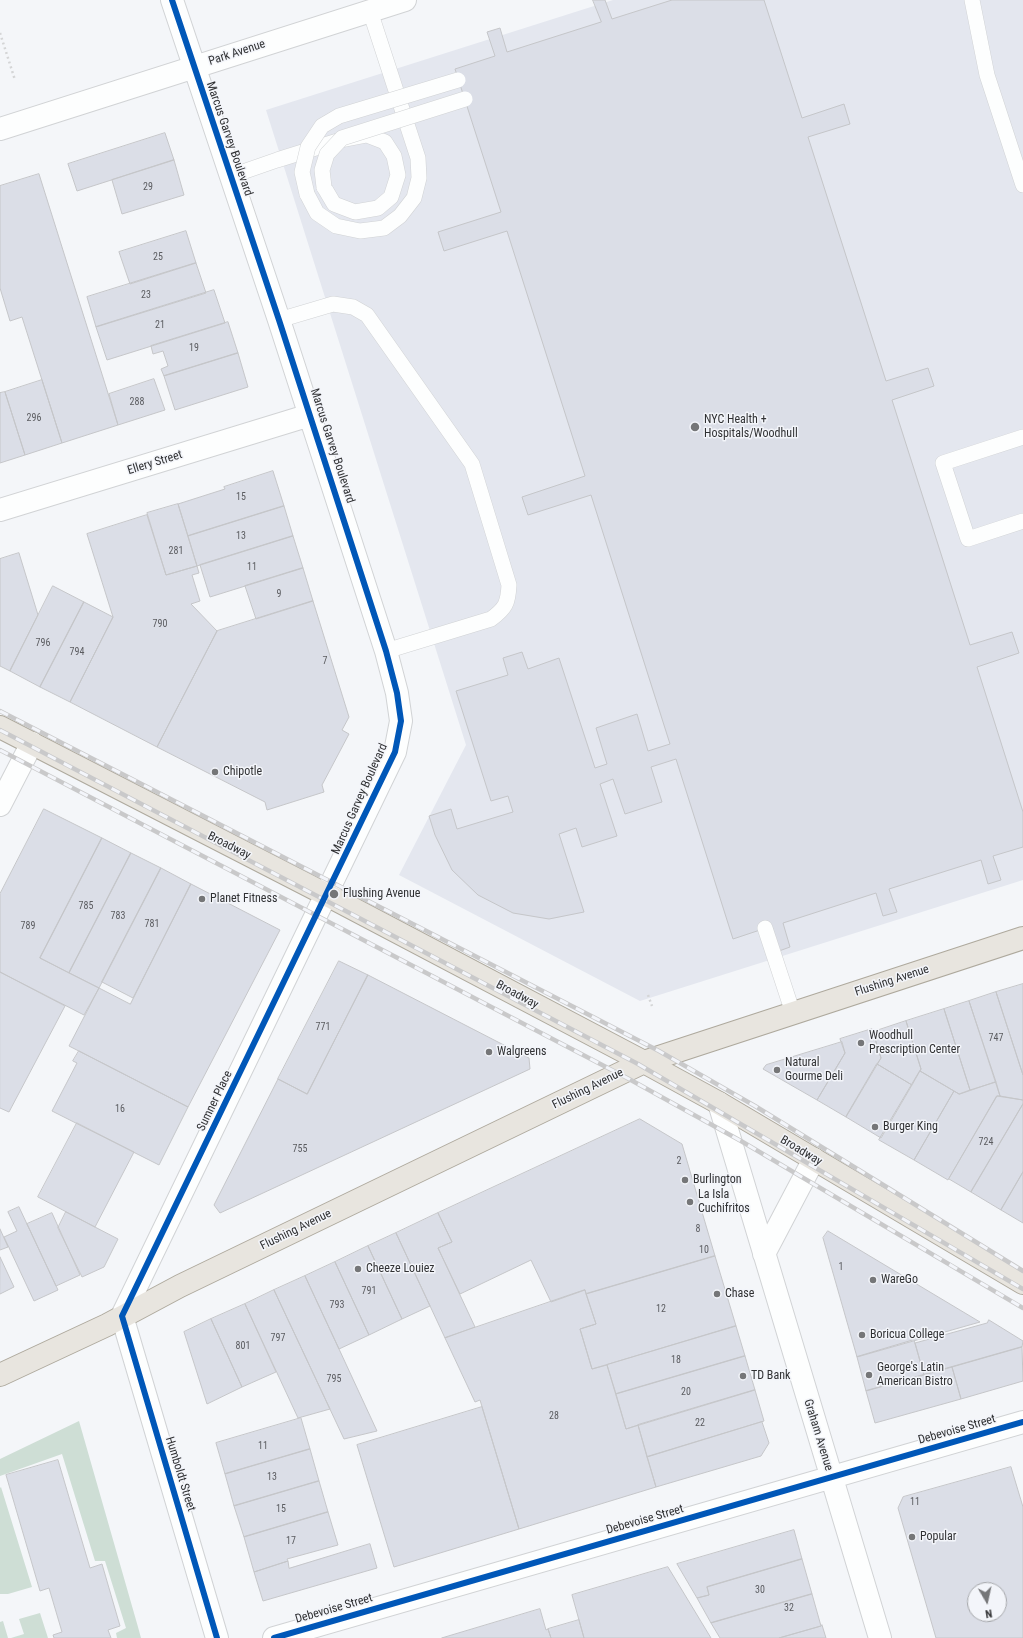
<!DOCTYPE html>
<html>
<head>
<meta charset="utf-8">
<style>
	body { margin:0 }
	#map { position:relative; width:1023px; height:1638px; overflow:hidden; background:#f4f6f9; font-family:"Roboto Condensed",sans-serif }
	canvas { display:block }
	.north { position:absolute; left:967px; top:1582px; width:40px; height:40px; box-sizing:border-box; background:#f3f5fa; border:1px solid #a5a7aa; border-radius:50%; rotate:171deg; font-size:11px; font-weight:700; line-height:16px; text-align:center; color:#303133 }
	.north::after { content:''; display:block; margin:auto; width:14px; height:18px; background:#757678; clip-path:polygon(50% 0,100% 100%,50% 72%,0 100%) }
</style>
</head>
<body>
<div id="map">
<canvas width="1023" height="1638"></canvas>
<div class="north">N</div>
</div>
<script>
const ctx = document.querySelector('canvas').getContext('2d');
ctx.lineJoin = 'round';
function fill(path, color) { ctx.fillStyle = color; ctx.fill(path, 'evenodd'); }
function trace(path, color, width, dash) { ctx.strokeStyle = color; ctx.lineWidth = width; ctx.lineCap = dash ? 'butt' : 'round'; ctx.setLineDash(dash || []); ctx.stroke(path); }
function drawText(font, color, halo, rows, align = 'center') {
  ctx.font = font + ' "Roboto Condensed",sans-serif'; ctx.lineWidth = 3; ctx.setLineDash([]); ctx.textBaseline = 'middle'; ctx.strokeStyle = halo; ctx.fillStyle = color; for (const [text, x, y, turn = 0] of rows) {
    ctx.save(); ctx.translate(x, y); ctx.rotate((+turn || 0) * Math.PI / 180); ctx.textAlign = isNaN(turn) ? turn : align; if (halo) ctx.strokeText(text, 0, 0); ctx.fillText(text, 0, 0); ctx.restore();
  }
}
const built = new Path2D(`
	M 613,0 L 1023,0 L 1023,880 L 640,1001 L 399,875 L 466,745 L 266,110 Z`);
const green = new Path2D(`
	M 79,1421 L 138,1627 L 141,1638 L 117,1638 L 116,1633 L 126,1628 L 105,1561 L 95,1561 L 62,1454 L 0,1476 L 0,1459 Z
	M 1,1487 L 32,1587 L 8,1594 L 0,1594 L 0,1488 Z
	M 40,1613 L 48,1638 L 11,1638 L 24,1634 L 19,1619 Z
	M 3,1621 L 8,1638 L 0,1638 L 0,1622 Z`);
const building = new Path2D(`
	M 593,0 L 605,0 L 612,19 L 672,0 L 764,0 L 802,118 L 844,104 L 850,124 L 808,137 L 886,381 L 928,368 L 934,386 L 892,400 L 970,645 L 1012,632 L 1019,653 L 977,667 L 1023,812 L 1023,847 L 993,856 L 1001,880 L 988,884 L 981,860 L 889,889 L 897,912 L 883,916 L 876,893 L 783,923 L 790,947 L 779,951 L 772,926 L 733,939 L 676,759 L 651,767 L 662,802 L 625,814 L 613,779 L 600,784 L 617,836 L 582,847 L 576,828 L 559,834 L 584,912 L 549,919 L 513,913 L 478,895 L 452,870 L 435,835 L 429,816 L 451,809 L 457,829 L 513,812 L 508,796 L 491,801 L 456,691 L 508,675 L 503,658 L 522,652 L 528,669 L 559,658 L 595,768 L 607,764 L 596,728 L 637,714 L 648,751 L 670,744 L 591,495 L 528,515 L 522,497 L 585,476 L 507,231 L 444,251 L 438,232 L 501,212 L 455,69 L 495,56 L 487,32 L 500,28 L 507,52 L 601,22 Z
	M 165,133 L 174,160 L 77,191 L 68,164 Z
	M 174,160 L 184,195 L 122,214 L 112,180 Z
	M 39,174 L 118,425 L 62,443 L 22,317 L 10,321 L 0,288 L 0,186 Z
	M 186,231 L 196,263 L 130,284 L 119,252 Z
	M 196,263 L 206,293 L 96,327 L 87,297 Z
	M 214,290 L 225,323 L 107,360 L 96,327 Z
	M 228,322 L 238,353 L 164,376 L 161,369 L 168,366 L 163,351 L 153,354 L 151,346 Z
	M 238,353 L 248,387 L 175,410 L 164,376 Z
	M 154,379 L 165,410 L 118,425 L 109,394 Z
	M 42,380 L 62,443 L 25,455 L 5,392 Z
	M 5,392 L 25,455 L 0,463 L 0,393 Z
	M 273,471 L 284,506 L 188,536 L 178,504 L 225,489 L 224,487 Z
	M 178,504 L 197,566 L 166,575 L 147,513 Z
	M 284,506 L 293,536 L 197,566 L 188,536 Z
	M 147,515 L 166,575 L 197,566 L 199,573 L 192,575 L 200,601 L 191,604 L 217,631 L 157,747 L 70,702 L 113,617 L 87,534 Z
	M 293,536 L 303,568 L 210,597 L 200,565 Z
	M 19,553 L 38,615 L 10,671 L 0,666 L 0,559 Z
	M 303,568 L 313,601 L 256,619 L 245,586 Z
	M 53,586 L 84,602 L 40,687 L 10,671 Z
	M 313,601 L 349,717 L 342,730 L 349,734 L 322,785 L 324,792 L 267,810 L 265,802 L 157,747 L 217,631 Z
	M 84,602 L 113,617 L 70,702 L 40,687 Z
	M 44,809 L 102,838 L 40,958 L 99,988 L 84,1015 L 0,972 L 0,894 Z
	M 102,838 L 131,853 L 69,973 L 40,958 Z
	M 131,853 L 161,868 L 99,988 L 69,973 Z
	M 161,868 L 191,884 L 133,998 L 102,982 Z
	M 191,884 L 280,930 L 188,1107 L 69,1046 L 99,988 L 130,1004 Z
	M 339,961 L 368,975 L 307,1094 L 278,1079 Z
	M 0,972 L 65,1006 L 9,1112 L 0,1108 Z
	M 368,975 L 529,1058 L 530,1069 L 220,1213 L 214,1205 L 278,1079 L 307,1094 Z
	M 1023,984 L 1023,1075 L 996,992 Z
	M 996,992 L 1023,1075 L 1023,1100 L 1000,1096 L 969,1001 Z
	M 969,1001 L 996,1082 L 970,1090 L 944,1009 Z
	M 944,1009 L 970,1090 L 959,1094 L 920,1071 L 921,1069 L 906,1021 Z
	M 906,1021 L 921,1069 L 912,1085 L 877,1064 L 881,1058 L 873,1032 Z
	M 872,1029 L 881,1058 L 846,1117 L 817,1100 L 845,1053 L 840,1039 Z
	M 842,1042 L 845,1053 L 817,1100 L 763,1069 L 766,1065 Z
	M 79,1051 L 188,1107 L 159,1165 L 52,1111 L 77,1063 L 73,1061 Z
	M 877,1064 L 912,1085 L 881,1138 L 846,1117 Z
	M 920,1071 L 954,1091 L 914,1160 L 879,1140 Z
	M 996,1082 L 1000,1096 L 997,1096 L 948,1180 L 914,1160 L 954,1091 L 959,1094 Z
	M 997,1096 L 1023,1100 L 1023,1104 L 971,1192 L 949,1179 Z
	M 1023,1104 L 1023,1172 L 1001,1210 L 971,1192 Z
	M 640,1119 L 682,1144 L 715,1256 L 586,1294 L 585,1290 L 551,1302 L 531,1260 L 460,1294 L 438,1248 L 452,1242 L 438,1213 Z
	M 77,1123 L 134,1152 L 95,1227 L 38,1197 Z
	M 1023,1172 L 1023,1223 L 1001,1210 Z
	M 19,1207 L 58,1290 L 34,1301 L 4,1237 L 17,1231 L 8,1212 Z
	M 66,1212 L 118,1239 L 104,1267 L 82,1277 L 58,1228 Z
	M 52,1213 L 80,1275 L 56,1286 L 27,1224 Z
	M 438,1213 L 452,1242 L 438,1248 L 475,1327 L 445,1338 L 396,1233 Z
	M 0,1229 L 8,1247 L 0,1250 Z
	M 828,1231 L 980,1322 L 857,1357 L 823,1238 Z
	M 396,1233 L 430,1306 L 402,1319 L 368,1246 Z
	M 368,1246 L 402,1319 L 369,1335 L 335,1262 Z
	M 715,1256 L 736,1326 L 592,1369 L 580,1329 L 596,1324 L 586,1294 Z
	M 0,1257 L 14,1287 L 0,1294 Z
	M 335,1262 L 369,1335 L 339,1349 L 305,1276 Z
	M 305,1276 L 339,1349 L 377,1431 L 344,1439 L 274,1290 Z
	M 274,1290 L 330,1409 L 298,1418 L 245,1304 Z
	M 585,1290 L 596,1324 L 580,1329 L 592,1369 L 607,1365 L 626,1429 L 638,1425 L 656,1487 L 519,1529 L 480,1400 L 475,1402 L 445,1338 Z
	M 245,1304 L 276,1372 L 242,1387 L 211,1319 Z
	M 211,1319 L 242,1387 L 207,1404 L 184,1332 Z
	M 989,1320 L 1023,1341 L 1022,1347 L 924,1375 L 915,1343 L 987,1323 Z
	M 736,1326 L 745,1356 L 616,1394 L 607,1365 Z
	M 914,1340 L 924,1375 L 866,1391 L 857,1357 Z
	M 1022,1347 L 1023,1381 L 961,1399 L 952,1367 Z
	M 745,1356 L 755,1390 L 626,1429 L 616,1394 Z
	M 952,1367 L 961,1399 L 875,1423 L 866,1391 Z
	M 755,1390 L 764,1421 L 647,1457 L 638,1425 Z
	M 482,1407 L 519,1529 L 394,1567 L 357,1445 Z
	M 301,1418 L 310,1449 L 225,1474 L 216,1443 Z
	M 762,1422 L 769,1443 L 761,1456 L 656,1487 L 647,1457 Z
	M 310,1449 L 319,1481 L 234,1506 L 225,1474 Z
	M 58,1460 L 90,1568 L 102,1564 L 120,1626 L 108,1630 L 111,1638 L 54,1638 L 53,1635 L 62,1632 L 49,1588 L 40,1591 L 6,1475 Z
	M 1011,1467 L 1023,1507 L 1023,1638 L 936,1638 L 898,1508 L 903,1497 ZM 975,1590 L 999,1590 L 999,1614 L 975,1614 Z
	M 319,1481 L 328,1512 L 244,1537 L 234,1506 Z
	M 328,1512 L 338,1545 L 287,1559 L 288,1561 L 254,1572 L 244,1537 Z
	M 794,1530 L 802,1559 L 707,1587 L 709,1595 L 697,1598 L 677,1564 Z
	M 370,1544 L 377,1568 L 263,1601 L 254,1572 L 288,1561 L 289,1568 Z
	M 802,1559 L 812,1594 L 711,1623 L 697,1598 L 709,1595 L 707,1587 Z
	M 668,1567 L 711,1638 L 584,1638 L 572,1595 Z
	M 812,1594 L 821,1626 L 779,1638 L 720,1638 L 711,1623 Z
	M 540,1609 L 546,1630 L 548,1629 L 551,1638 L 442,1638 Z
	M 579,1620 L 584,1638 L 551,1638 L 548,1629 Z
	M 822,1625 L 826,1638 L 779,1638 L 821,1626 Z`);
const path = new Path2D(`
	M 0,33 L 15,80
	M 648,995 L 652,1006`);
const service = new Path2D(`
	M 972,0 L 987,75 L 1023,185
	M 231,176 L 277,160 L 341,140 L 367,135 L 385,142 L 394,156 L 398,175 L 391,197 L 378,208 L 355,212 L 334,204 L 324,187
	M 307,194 L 317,213 L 336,226 L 360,231 L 384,228 L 400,216 L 414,198 L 419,178 L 418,158 L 370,11
	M 279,320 L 333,304 L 353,307 L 367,315 L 472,464 L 509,585 C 508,603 506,608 491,619 L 386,651
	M 1023,437 L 943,463 L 968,539 L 1023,521
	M 765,928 L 793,1013`);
const minor = new Path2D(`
	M 172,0 L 279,320 L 386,651 L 397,693 L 401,721 L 395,752 L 122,1316 L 217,1638
	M 0,129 L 405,0
	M 0,510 L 310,415
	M 0,805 L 32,743
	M 719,1103 L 880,1638
	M 764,1254 L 814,1159
	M 274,1638 L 1023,1422`);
const primary = new Path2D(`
	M 0,727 L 327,895 L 644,1062 L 719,1103 L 1023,1283
	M 0,1375 L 107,1325 L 180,1286 L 644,1062 L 1023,938`);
const rail = new Path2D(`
	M 0,711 L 659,1051 L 755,1106 L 1023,1271
	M 0,730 L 638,1064 L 1023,1289
	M 0,750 L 629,1079 L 741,1141 L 1023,1308`);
const serviceBridge = new Path2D(`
	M 324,187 L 322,170 L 327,154 L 342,138 L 465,99
	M 307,194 L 302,172 L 308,147 L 322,126 L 339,116 L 458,80`);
const cycleway = new Path2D(`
	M 172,0 L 279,320 L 386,651 L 397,693 L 401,721 L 395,752 L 122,1316 L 217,1638
	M 274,1638 L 1023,1422`);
const markers = [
	[695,427,5,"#757678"],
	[215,772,4,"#757678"],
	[334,894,5,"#757678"],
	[202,899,4,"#757678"],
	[861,1043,4,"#757678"],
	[489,1052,4,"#757678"],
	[777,1070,4,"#757678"],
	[875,1127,4,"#757678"],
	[685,1180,4,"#757678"],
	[690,1202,4,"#757678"],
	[358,1269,4,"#757678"],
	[873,1280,4,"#757678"],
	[717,1294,4,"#757678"],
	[862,1335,4,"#757678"],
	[869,1375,4,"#757678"],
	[743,1376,4,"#757678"],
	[912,1537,4,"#757678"]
];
const numberNames = [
	["29",148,187],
	["25",158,257],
	["23",146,295],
	["21",160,325],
	["19",194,348],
	["288",137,402],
	["296",34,418],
	["15",241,497],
	["13",241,536],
	["281",176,551],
	["11",252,567],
	["9",279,594],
	["790",160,624],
	["796",43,643],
	["794",77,652],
	["7",325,661],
	["785",86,906],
	["783",118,916],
	["781",152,924],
	["789",28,926],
	["771",323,1027],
	["747",996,1038],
	["16",120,1109],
	["724",986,1142],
	["755",300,1149],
	["2",679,1161],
	["8",698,1229],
	["10",704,1250],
	["1",841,1267],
	["791",369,1291],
	["793",337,1305],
	["12",661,1309],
	["797",278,1338],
	["801",243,1346],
	["18",676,1360],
	["795",334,1379],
	["20",686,1392],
	["28",554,1416],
	["22",700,1423],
	["11",263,1446],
	["13",272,1477],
	["11",915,1502],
	["15",281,1509],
	["17",291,1541],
	["30",760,1590],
	["32",789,1608]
];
const streetNames = [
	["Park Avenue",237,53,-18],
	["Marcus Garvey Boulevard",229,139,71],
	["Marcus Garvey Boulevard",332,446,72],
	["Ellery Street",155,463,-17],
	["Marcus Garvey Boulevard",360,799,-66],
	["Broadway",229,846,27],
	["Flushing Avenue",892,981,-18],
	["Broadway",517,995,28],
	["Flushing Avenue",588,1089,-26],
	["Sumner Place",215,1101,-64],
	["Broadway",801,1151,31],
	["Flushing Avenue",296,1230,-26],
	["Debevoise Street",957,1430,-16],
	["Graham Avenue",818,1435,73],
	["Humboldt Street",180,1474,73],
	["Debevoise Street",645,1520,-16],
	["Debevoise Street",334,1609,-16]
];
const poiNames = [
	["NYC Health +",704,420],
	["Hospitals/Woodhull",704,434],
	["Chipotle",223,772],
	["Flushing Avenue",343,894],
	["Planet Fitness",210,899],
	["Woodhull",869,1036],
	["Prescription Center",869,1050],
	["Walgreens",497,1052],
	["Natural",785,1063],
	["Gourme Deli",785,1077],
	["Burger King",883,1127],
	["Burlington",693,1180],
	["La Isla",698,1195],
	["Cuchifritos",698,1209],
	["Cheeze Louiez",366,1269],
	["WareGo",881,1280],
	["Chase",725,1294],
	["Boricua College",870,1335],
	["George's Latin",877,1368],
	["American Bistro",877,1382],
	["TD Bank",751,1376],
	["Popular",920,1537]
];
fill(built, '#e4e7ef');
fill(green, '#ceded5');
fill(building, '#dbdee7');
trace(building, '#c5c6c9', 1);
trace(service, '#d1d3d5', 16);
trace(minor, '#d1d3d5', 24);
trace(primary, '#aea99d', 24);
trace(path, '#d4d5d6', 2.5, [2, 3]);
trace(service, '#fdfefe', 15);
trace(minor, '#fdfefe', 22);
trace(primary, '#e8e5df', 22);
trace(rail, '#c9c9ca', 4.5);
trace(rail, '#f3f5fa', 3, [9]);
trace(serviceBridge, '#d1d3d5', 16, []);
trace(serviceBridge, '#fdfefe', 15);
trace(cycleway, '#0057b8', 6);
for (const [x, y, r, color] of markers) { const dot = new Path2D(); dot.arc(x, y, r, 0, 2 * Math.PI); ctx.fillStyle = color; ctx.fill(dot); trace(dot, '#f3f5fa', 1.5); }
drawText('10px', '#5b5c60', null, numberNames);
drawText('12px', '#303133', '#f3f5fa', streetNames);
drawText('12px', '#303133', '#f3f5fa', poiNames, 'left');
</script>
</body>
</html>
